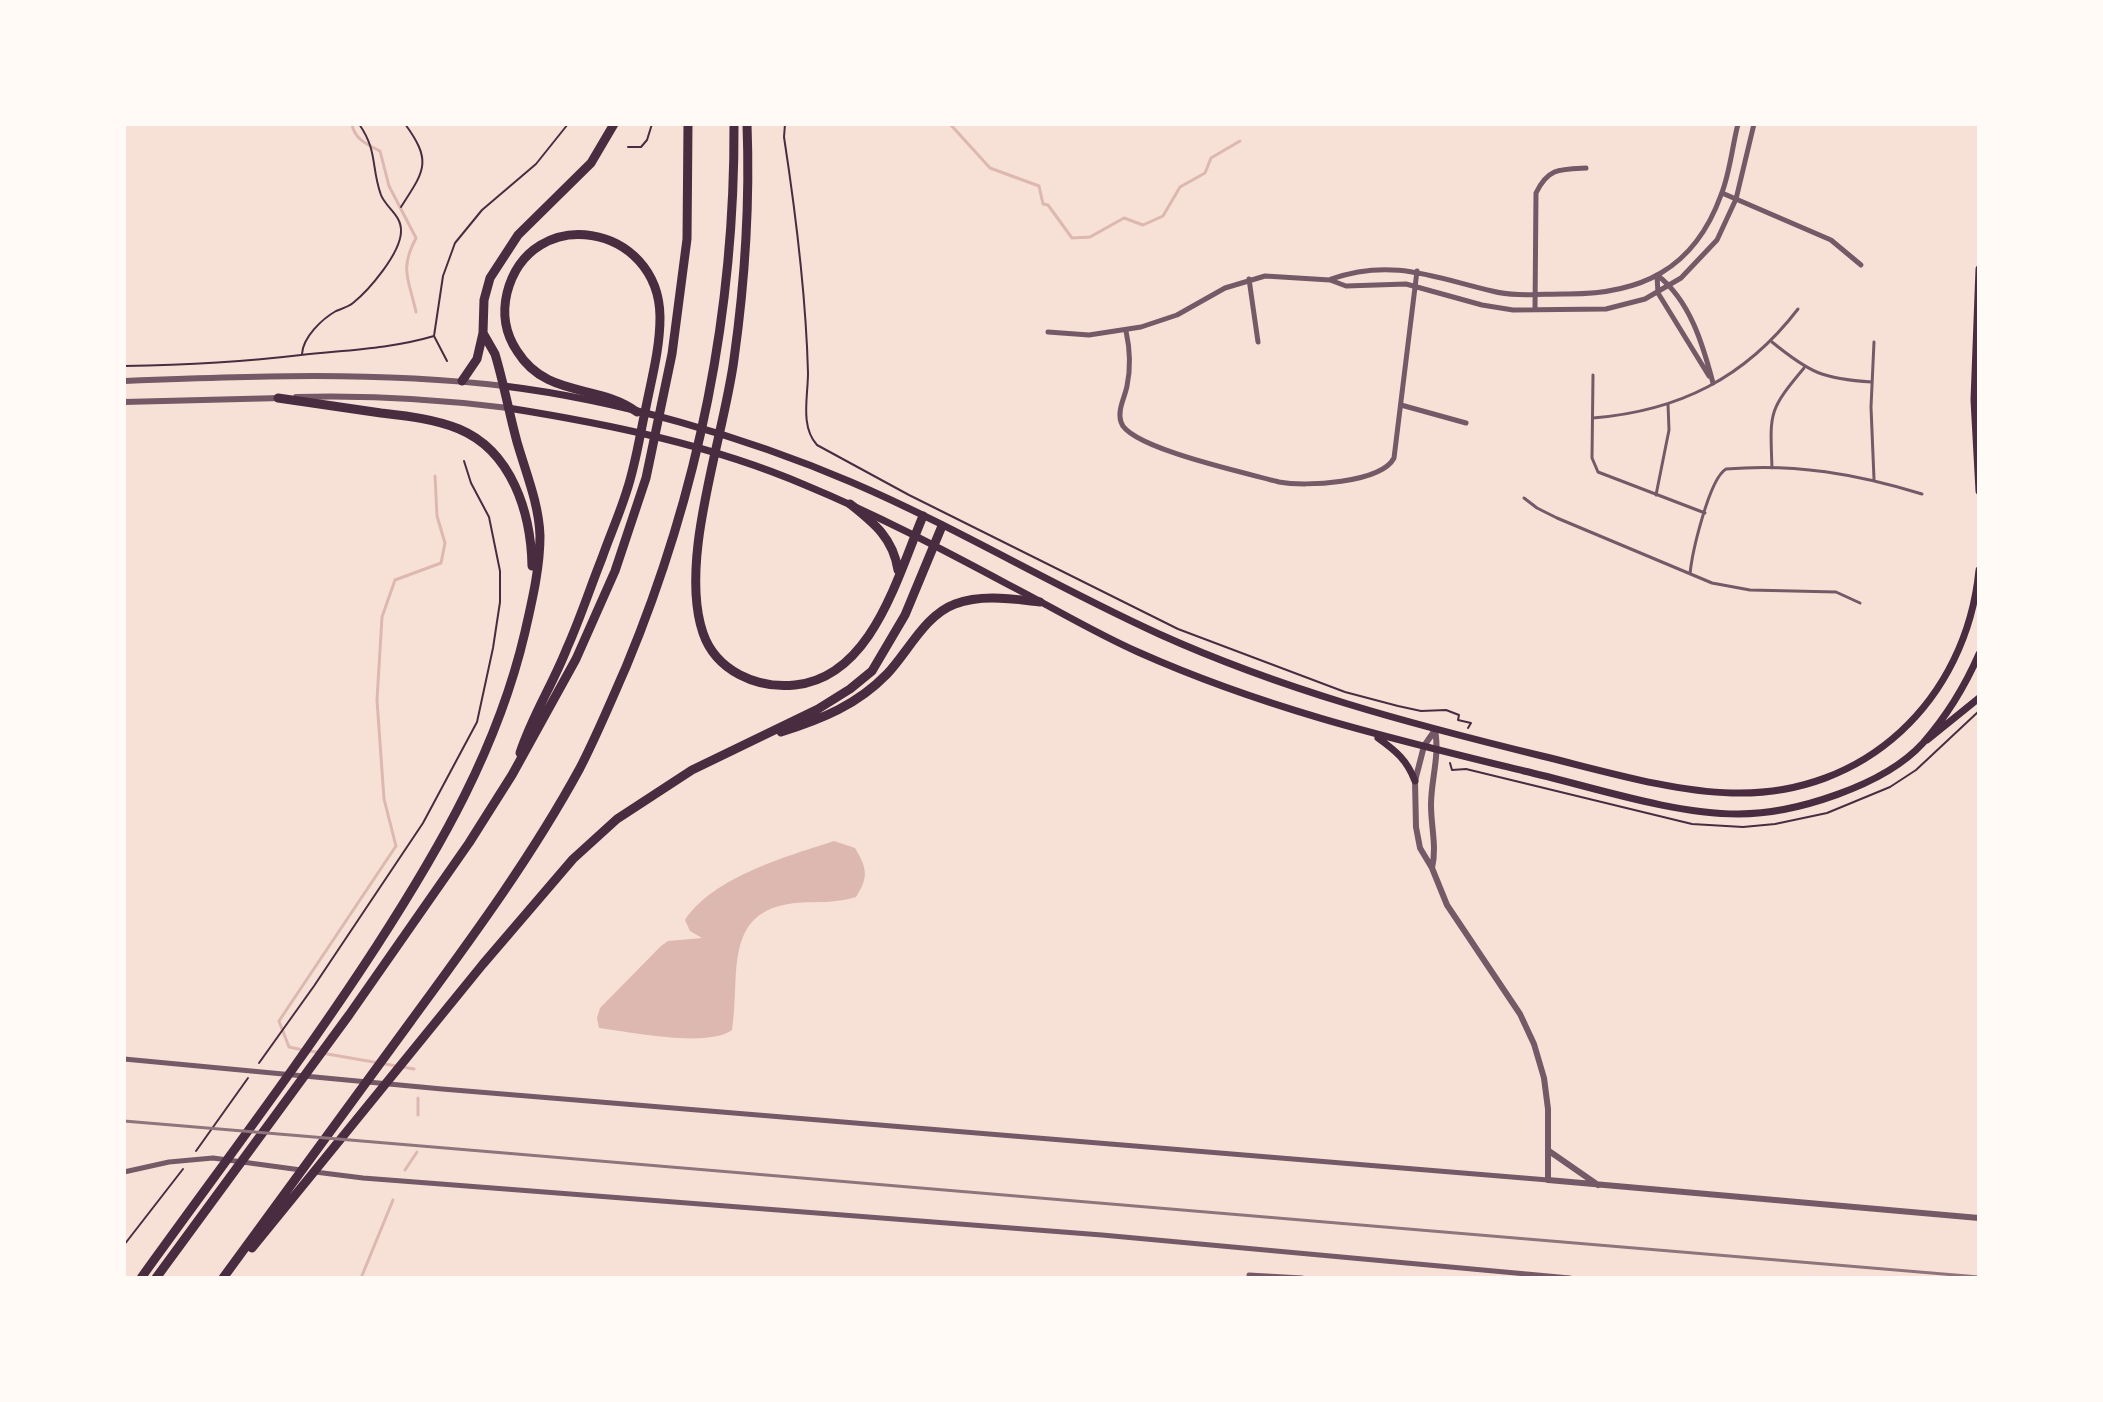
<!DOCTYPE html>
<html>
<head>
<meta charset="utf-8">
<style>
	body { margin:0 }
	#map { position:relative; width:2103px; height:1402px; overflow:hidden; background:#f7e1d7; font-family:Bitter,serif }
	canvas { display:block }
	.frame { position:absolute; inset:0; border:126px solid #fffaf5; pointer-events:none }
</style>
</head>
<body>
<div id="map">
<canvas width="2103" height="1402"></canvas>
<div class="frame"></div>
</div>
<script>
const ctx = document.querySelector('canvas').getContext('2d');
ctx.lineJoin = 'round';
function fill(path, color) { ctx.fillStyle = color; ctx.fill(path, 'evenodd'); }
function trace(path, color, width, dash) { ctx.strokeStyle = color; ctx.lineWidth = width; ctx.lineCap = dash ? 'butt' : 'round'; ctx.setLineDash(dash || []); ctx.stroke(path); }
const water = new Path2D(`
	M 834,841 L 855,848 C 867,868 869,877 856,897 C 832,904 818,901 795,903 C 721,911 741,977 732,1030 C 707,1048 631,1032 599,1028 L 597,1018 L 600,1008 L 661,946 L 668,941 L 702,938 L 690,931 L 685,920 C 713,877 788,856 834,841 Z`);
const stream = new Path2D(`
	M 352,124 C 354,139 368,145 380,151 L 389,186 L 416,238 C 399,270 409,279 416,312
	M 950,124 L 990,168 L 1039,186 L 1043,204 L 1048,205 L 1072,238 L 1090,237 L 1124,218 L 1143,225 L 1163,216 L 1180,187 L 1205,173 L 1211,158 L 1240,141
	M 303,1050 L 289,1047 L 279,1021 L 396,846 L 384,799 L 377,700 L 382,617 L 395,580 L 441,563 L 445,543 L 437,516 L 435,476
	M 310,1051 L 414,1069
	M 418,1098 L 418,1115
	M 405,1170 L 417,1152
	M 361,1278 L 393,1200`);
const path = new Path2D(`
	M 785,124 L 784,137 C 796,215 806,295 808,373 C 808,397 800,426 817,445 L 909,495 L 1178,629 L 1345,692 L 1398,706 L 1421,711 L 1446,710 L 1459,715 L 1458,720 L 1471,723 L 1468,728
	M 628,147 L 641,147 L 647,140 L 652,124
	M 401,207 C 424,171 433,162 405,124
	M 302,354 C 303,337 322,319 336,311 C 341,309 348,307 353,303 C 369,290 400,254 401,232 C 402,215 386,208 381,195 C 371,168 378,151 359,124
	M 447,361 L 434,336 L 443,276 L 455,243 L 482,210 L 536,164 L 568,124
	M 124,366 C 184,365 242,362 301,355 C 346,350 390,349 434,336
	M 1450,763 L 1452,770 L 1466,769 L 1692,824 L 1743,827 L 1775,824 L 1827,813 L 1890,787 L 1916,770 L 1979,711
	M 259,1063 L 314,986 L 423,823 L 477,722 L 493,648 L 500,602 L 500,571 L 489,517 L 471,483 L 464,461
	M 196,1151 L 248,1078
	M 124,1245 L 183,1169`);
const service = new Path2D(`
	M 1772,342 C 1810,373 1823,379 1872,382
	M 1874,342 L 1871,407 L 1874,479
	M 1593,375 L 1592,458 L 1598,472 L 1705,513
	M 1593,418 C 1679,411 1745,378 1798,309
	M 1772,468 C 1770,412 1768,411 1804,368
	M 1656,495 L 1669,430 L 1668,404
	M 1524,498 L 1537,508 L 1557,518 L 1712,583 L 1750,590 L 1836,592 L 1860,603
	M 1690,574 C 1692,553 1709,479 1726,469 C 1794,463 1857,474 1922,494`);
const minor = new Path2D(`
	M 1722,193 L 1831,240 L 1861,265
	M 1657,275 C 1690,300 1703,345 1713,383
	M 1657,276 L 1658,293 L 1709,376
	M 1249,279 L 1258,342
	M 1331,279 C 1392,258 1433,277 1492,291 C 1515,297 1540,294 1564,294 C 1640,295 1694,270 1721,195 C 1730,173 1732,147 1738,124
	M 1535,310 L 1536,193 C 1548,168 1560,169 1586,168
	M 1126,331 C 1130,349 1131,367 1127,386 C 1125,397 1117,410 1121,422 C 1128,448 1251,474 1279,482 C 1305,487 1381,483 1394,458 L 1417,271
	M 1048,332 L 1089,335 L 1141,327 L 1177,315 L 1225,288 L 1265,276 L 1330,280 L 1346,286 L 1406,284 L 1482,305 L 1513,310 L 1606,309 L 1645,299 L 1681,278 L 1717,240 L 1736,199 L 1754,124
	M 1401,405 L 1466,423
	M 124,1059 L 442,1089 L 1548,1180
	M 124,1172 L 169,1162 L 213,1158 L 301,1170
	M 315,1172 L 363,1178 L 1102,1235 L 1570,1278
	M 1249,1275 L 1302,1278`);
const tertiary = new Path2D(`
	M 124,381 C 251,376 377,371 504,386
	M 296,397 C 368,395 437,399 508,408
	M 124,402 L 281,398
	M 1435,730 L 1424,746 L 1415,781 L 1416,827 L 1420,848 L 1432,868 L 1447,905 L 1520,1014 L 1534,1044 L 1544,1078 L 1548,1109 L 1548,1180 L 1979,1218
	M 1432,868 C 1437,847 1431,827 1431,805 C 1431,779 1440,756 1435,730
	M 1549,1151 L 1598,1185`);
const secondary = new Path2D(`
	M 1979,269 L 1974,400 L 1979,491
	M 504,386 C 618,400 746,437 851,482 C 956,527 1055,587 1159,634 C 1283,690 1411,724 1542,756 C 1600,770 1673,792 1732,793 C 1865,797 1966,700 1979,570
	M 508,408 C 608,424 712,445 805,485 C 875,514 942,549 1009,585 C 1052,607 1093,632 1138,652 C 1266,709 1389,738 1524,771 C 1590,786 1671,814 1738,814 C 1794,814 1884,786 1923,743 C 1946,717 1965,686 1979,654
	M 1378,738 C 1396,751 1407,760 1415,781
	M 1927,740 L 1979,698`);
const motorway = new Path2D(`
	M 747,124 C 750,203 745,281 734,359 C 724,437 678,560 703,633 C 716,671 757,689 795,685 C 872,677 897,577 923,516
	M 462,381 L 477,359 L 483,333 L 484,300 L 490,278 L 518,235 L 591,163 L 614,124
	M 278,398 C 313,403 347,408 381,413 C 407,416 435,419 459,429 C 512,451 531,513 532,566
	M 850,504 C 874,523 893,538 898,570
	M 781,732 C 822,719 857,705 887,674 C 908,652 925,615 955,604 C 982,594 1012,599 1040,602
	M 520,753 C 532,716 553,684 567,648 C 580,619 590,588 602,558 C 610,535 620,513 627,490 C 636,463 640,434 646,407 C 652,377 660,348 660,317 C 659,223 530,202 507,293 C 502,314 505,333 517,351 C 547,399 598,383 637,412
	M 252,1248 L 483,964 L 573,859 L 617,819 L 692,770 L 818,709 L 850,689 L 872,671 L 905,615 L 942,526
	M 141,1278 C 220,1168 302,1061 376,947 C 440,848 498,748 525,632 C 532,601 540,568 540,536 C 539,504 526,473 517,442 C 509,413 504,384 495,354 L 483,333
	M 156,1278 L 349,1015 L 469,843 L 512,775 L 576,659 L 615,571 L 646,478 L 672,354 L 687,239 L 688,124
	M 223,1278 C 286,1192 348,1107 411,1021 C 471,939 531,858 580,768 C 597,735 611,701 626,667 C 698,494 735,312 734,124`);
const rail = new Path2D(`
	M 124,1121 L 1979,1277`);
fill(water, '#dcb8b0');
trace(stream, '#dcb8b0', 3);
trace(path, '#4a2c40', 2);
trace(service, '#755966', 3);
trace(minor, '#755966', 5);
trace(tertiary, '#755966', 6);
trace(secondary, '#4a2c40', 7);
trace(motorway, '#4a2c40', 9);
trace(rail, '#8f747c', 3);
</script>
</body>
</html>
